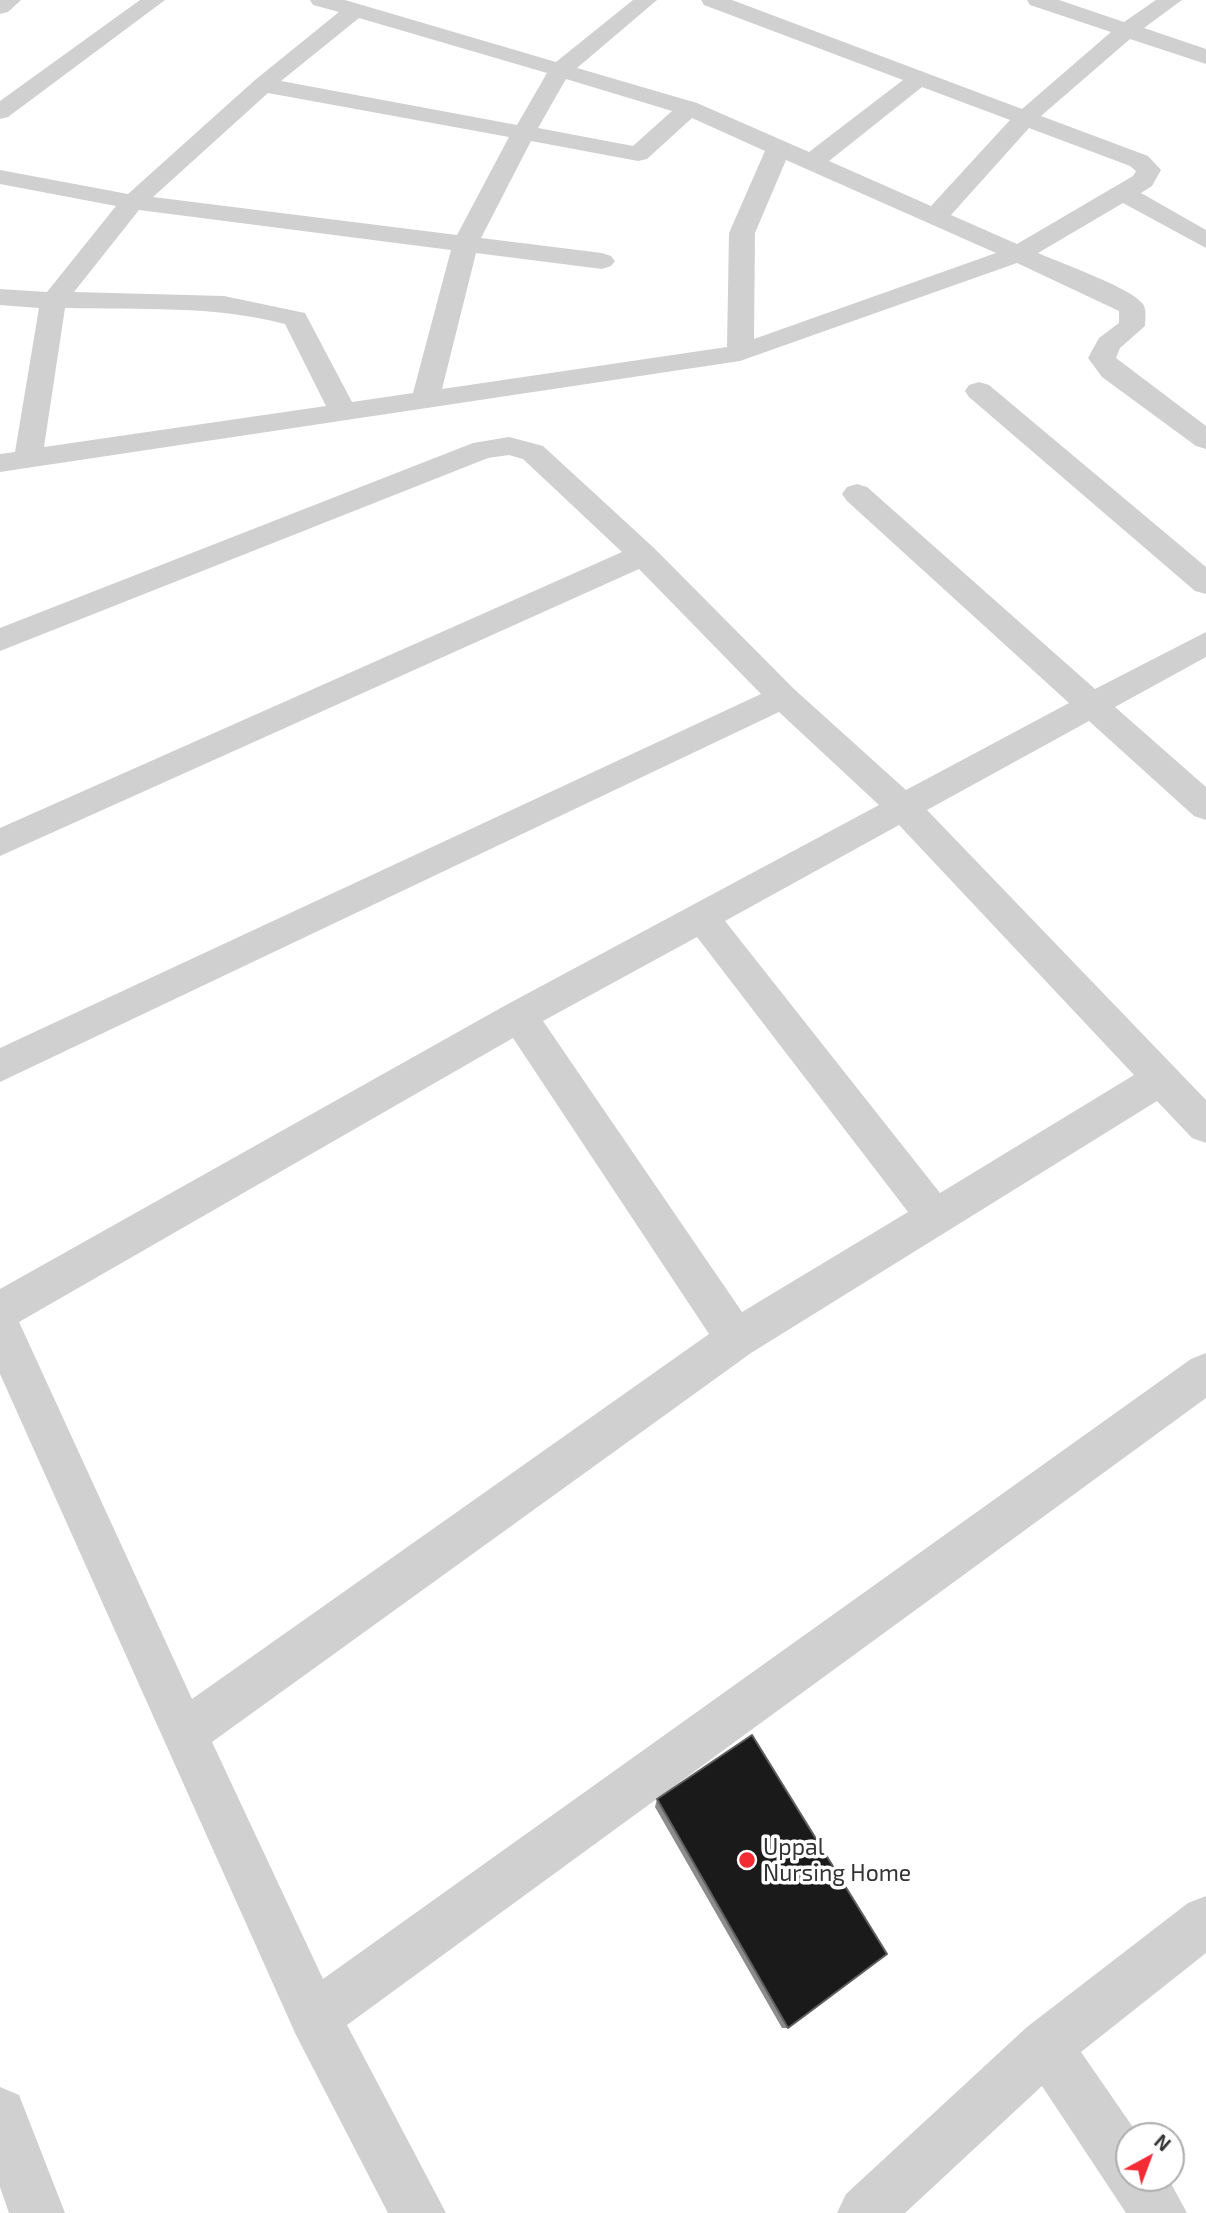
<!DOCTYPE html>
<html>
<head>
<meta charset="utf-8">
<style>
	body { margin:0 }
	#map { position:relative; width:1206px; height:2213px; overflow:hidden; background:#fff; font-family:"Exo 2",sans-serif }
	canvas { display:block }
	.north { position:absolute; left:1115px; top:2122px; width:70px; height:70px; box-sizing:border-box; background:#fff; border:2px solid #adadad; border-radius:50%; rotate:41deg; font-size:19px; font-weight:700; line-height:28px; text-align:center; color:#333 }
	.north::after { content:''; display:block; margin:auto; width:24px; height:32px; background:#f42a34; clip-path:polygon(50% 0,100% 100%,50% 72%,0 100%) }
</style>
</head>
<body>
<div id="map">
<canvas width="1206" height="2213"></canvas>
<div class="north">N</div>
</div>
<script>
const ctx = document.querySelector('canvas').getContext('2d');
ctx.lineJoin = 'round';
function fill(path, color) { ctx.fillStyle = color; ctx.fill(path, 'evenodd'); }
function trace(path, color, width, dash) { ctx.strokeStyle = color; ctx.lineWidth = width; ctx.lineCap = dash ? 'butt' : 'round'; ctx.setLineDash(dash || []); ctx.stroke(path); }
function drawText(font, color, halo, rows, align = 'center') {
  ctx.font = font + ' "Exo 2",sans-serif'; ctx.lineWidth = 7; ctx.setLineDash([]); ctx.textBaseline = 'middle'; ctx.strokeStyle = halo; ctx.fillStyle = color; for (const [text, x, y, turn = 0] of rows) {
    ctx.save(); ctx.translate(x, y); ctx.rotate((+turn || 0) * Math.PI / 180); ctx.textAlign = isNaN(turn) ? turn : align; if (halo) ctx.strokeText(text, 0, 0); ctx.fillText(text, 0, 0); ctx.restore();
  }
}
const minor = new Path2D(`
	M 0,0 L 21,0 L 8,12 L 0,14 Z
	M 140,0 L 165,0 L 8,117 L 0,119 L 0,101 Z
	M 310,0 L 345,0 L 556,62 L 633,0 L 657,0 L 577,68 L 697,103 L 809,152 L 903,80 L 704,5 L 701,0 L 732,0 L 1022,109 L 1111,32 L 1030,5 L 1027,0 L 1059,0 L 1124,22 L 1156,0 L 1182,0 L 1144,28 L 1206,49 L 1206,64 L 1130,39 L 1041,116 L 1148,156 L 1161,170 L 1152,186 L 1141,193 L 1206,230 L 1206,248 L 1123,203 L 1038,253 C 1060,263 1130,287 1143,304 C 1147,310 1145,319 1145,326 L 1120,348 L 1116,358 L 1206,426 L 1206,449 L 1196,446 L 1102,377 L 1088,358 L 1099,338 L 1119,323 L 1119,311 L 1017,263 L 740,361 L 0,472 L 0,454 L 15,452 L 39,308 L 0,305 L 0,289 L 47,292 L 116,206 L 0,184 L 0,170 L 128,194 L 255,80 L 339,12 L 313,5 ZM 359,18 L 547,73 L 517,125 L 281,81 ZM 566,79 L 672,111 L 633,146 L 538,128 ZM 922,87 L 1010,120 L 931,206 L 829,161 ZM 268,93 L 509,137 L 457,235 L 153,197 ZM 692,118 L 765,151 L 729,233 L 727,347 L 442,389 L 476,253 L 602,269 L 611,266 L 615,261 L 611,256 L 602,253 L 481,238 L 531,141 L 638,161 L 647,159 ZM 1029,128 L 1130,166 L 1136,171 L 1133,176 L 1017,244 L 951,215 ZM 786,160 L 996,253 L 754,339 L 755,233 ZM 139,210 L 451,250 L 413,393 L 352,402 L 305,313 L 224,296 L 74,292 ZM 65,308 C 140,310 213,305 285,324 L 326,406 L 44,447 Z
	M 979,382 L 989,385 L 1206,567 L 1206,594 L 1195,591 L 969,397 L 965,391 L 969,385 Z
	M 509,437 L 543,446 L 654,548 L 794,689 L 906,790 L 1069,703 L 847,501 L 842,494 L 847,487 L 857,484 L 867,487 L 1095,689 L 1206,632 L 1206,657 L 1115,707 L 1206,787 L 1206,820 L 1194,816 L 1089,721 L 927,810 L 1206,1100 L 1206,1143 L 1192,1138 L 1157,1101 L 751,1353 L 212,1742 L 323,1979 L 1191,1359 L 1206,1353 L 1206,1398 L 347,2025 L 446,2213 L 388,2213 L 296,2035 L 0,1374 L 0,1289 L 506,1005 L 879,805 L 779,712 L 0,1082 L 0,1048 L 761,694 L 639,569 L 0,856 L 0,828 L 622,552 L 523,459 L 509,455 L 488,458 L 0,651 L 0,628 L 473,443 ZM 899,825 L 1134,1075 L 940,1193 L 725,921 ZM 697,937 L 908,1212 L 742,1312 L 543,1021 ZM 513,1038 L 709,1334 L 192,1699 L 19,1322 Z
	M 1206,1896 L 1206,1953 L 1081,2052 L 1139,2136 L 1129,2136 L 1129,2178 L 1168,2178 L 1187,2213 L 1126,2213 L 1042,2086 L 905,2213 L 837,2213 L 846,2194 L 1027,2027 L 1188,1903 Z
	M 0,2087 L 19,2095 L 65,2213 L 9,2213 L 0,2187 Z`);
const wall = new Path2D(`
	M 657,1799 L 788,2028 L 782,2028 L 655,1807 Z`);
const building = new Path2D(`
	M 752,1735 L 887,1954 L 788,2028 L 657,1799 Z`);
const markers = [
	[747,1860,9,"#f42a34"]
];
const nearPoinames = [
	["Uppal",763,1847],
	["Nursing Home",763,1873]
];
fill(minor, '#d0d0d0');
fill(wall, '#8c8c8c');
fill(building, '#1a1a1a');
trace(building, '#5f5f5f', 2);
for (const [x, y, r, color] of markers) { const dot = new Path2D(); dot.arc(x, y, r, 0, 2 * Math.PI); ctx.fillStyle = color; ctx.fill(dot); trace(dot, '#fff', 2.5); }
drawText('23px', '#333', '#fff', nearPoinames, 'left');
</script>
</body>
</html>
